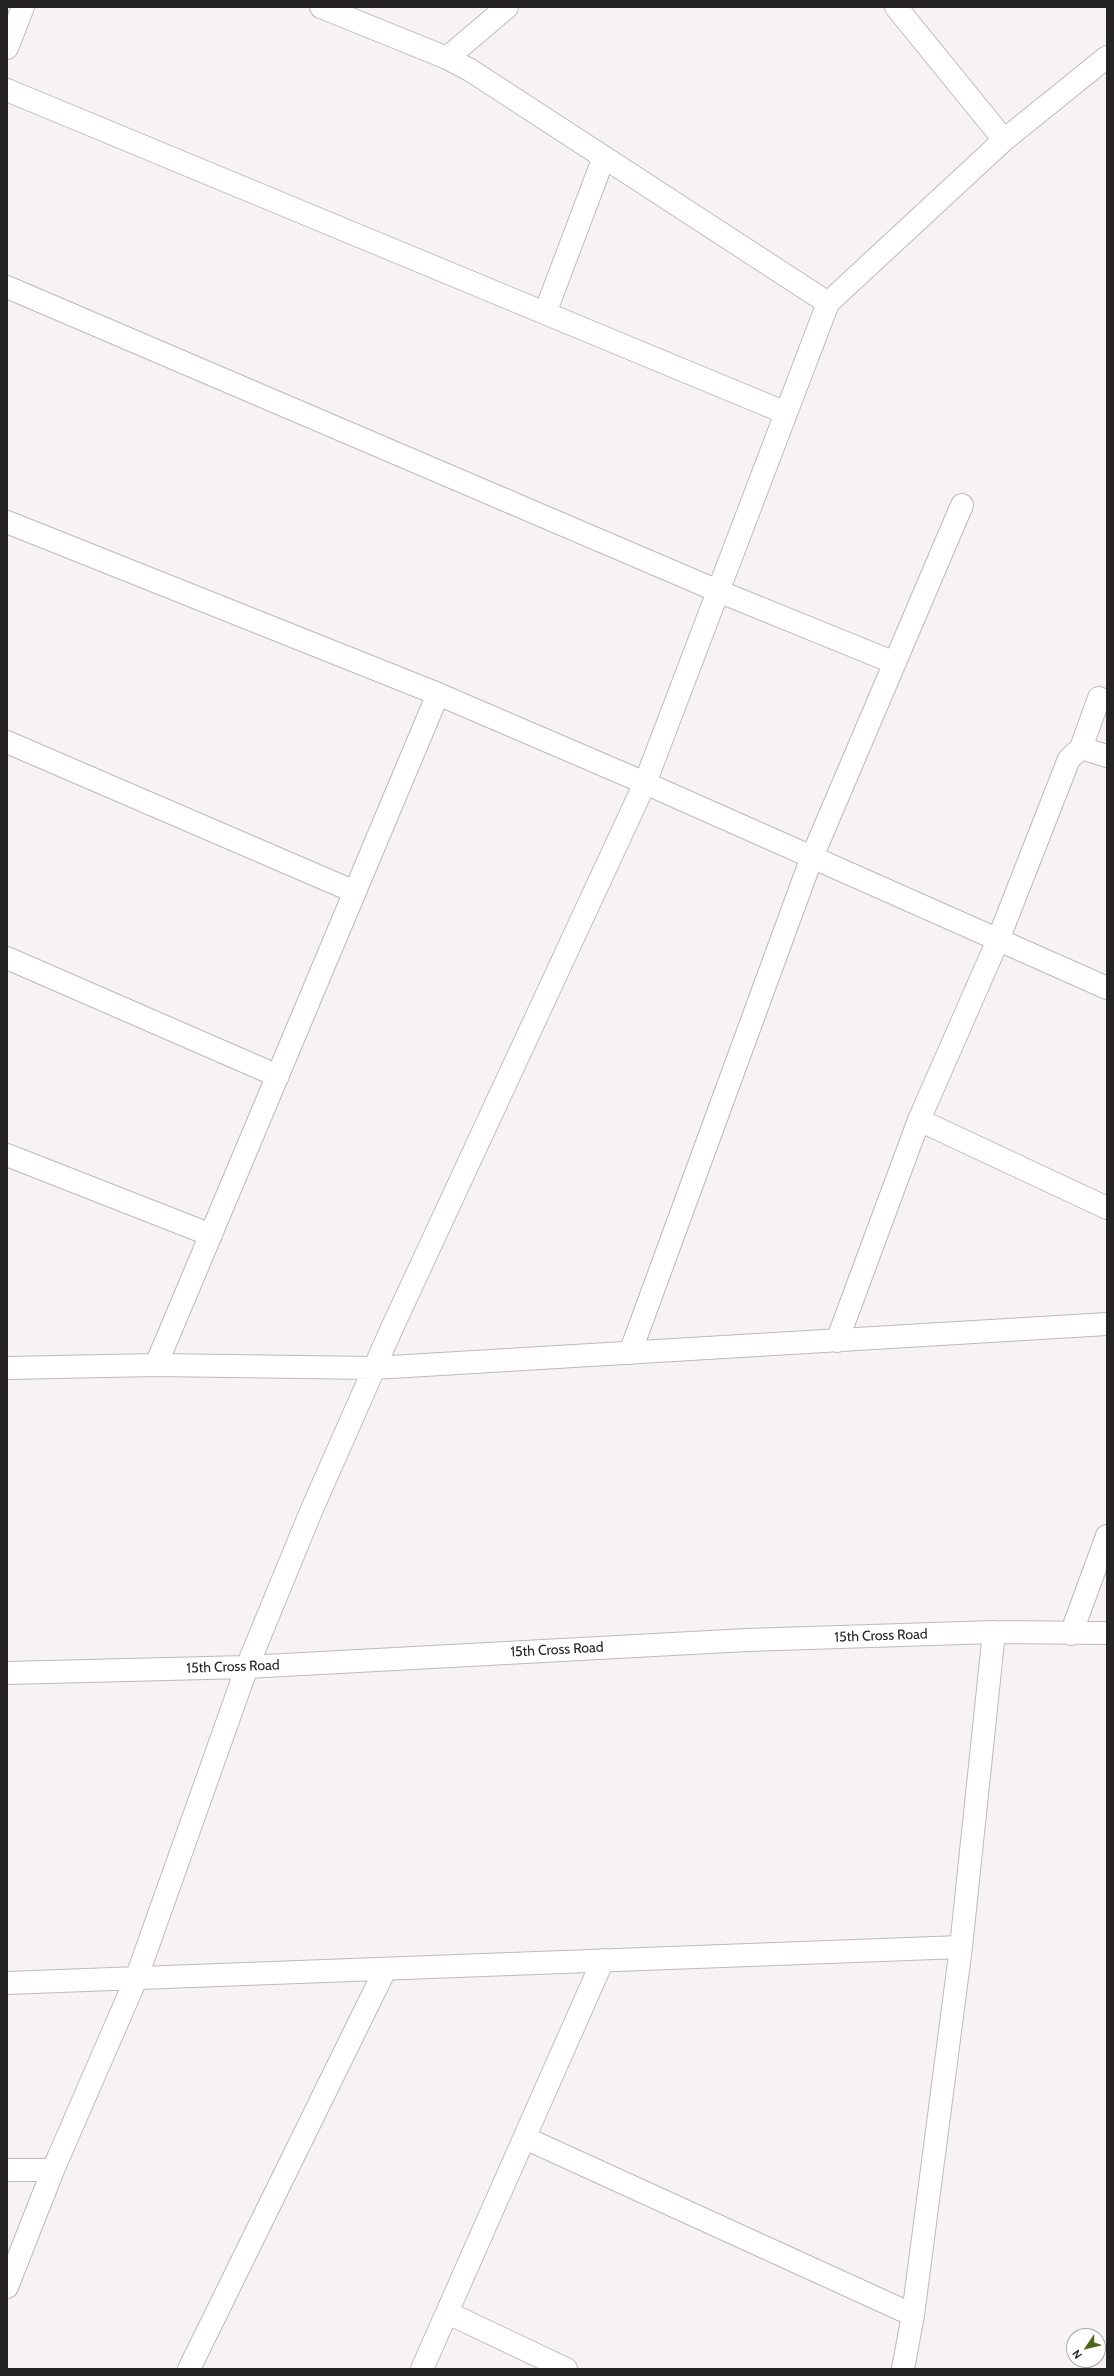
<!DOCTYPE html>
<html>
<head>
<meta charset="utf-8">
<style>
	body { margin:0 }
	#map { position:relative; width:1114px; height:2376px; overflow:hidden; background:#f7f3f5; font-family:Cabin,sans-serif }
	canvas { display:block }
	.frame { position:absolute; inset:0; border:8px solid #252324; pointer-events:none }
	.north { position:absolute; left:1066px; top:2328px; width:40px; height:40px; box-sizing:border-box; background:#fff; border:1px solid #a8a7a7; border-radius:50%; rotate:235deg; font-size:11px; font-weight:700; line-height:16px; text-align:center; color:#252324 }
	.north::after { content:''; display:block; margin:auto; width:14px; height:18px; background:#4d6718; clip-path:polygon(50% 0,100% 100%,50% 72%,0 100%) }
</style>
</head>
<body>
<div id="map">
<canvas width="1114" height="2376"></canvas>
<div class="frame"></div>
<div class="north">N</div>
</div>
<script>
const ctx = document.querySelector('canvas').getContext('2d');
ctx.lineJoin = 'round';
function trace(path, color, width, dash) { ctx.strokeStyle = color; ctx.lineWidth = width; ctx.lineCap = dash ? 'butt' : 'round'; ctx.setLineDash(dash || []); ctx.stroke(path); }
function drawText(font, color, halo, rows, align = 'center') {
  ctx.font = font + ' Cabin,sans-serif'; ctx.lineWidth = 3; ctx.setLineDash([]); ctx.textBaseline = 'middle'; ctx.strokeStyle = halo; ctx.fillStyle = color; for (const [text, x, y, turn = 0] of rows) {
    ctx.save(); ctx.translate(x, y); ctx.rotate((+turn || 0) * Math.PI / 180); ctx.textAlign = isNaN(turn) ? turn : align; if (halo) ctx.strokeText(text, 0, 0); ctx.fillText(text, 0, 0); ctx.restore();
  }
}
const street = new Path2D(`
	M 321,7 L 447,58 L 470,70 L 828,303
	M 896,7 L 1004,140
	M 7,48 L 23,7
	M 447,58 L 507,7
	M 7,90 L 786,413
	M 7,287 L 718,591 L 895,663
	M 545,313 L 604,157
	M 7,522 L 438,694 L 645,783 L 1107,988
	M 7,742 L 355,892
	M 1081,748 L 1099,698
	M 7,958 L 278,1076
	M 919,1120 L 1107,1208
	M 7,1155 L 211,1235
	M 837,1341 L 919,1120 L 998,940 L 1069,759 L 1081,748 L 1107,756
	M 630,1353 L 812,857 L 962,505
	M 156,1365 L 438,694
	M 7,1368 L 156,1365 L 374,1368 L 1107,1324
	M 1071,1634 L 1107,1536
	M 7,1673 L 247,1667 L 747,1640 L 994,1632 L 1107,1633
	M 7,1983 L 961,1947 L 994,1632
	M 525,2138 L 913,2315
	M 7,2170 L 53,2170
	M 7,2287 L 53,2170 L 136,1979 L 247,1667 L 312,1509 L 392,1328 L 645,783 L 828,303 L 1004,140 L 1107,57
	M 448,2313 L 566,2369
	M 189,2369 L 385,1970
	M 422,2369 L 603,1960
	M 903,2369 L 913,2315 L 961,1947`);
const streetNames = [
	["15th Cross Road",881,1636,-2],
	["15th Cross Road",557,1650,-3],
	["15th Cross Road",233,1667,-2]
];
trace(street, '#beb9bc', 24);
trace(street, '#fff', 22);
drawText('14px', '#252324', '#fff', streetNames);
</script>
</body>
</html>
